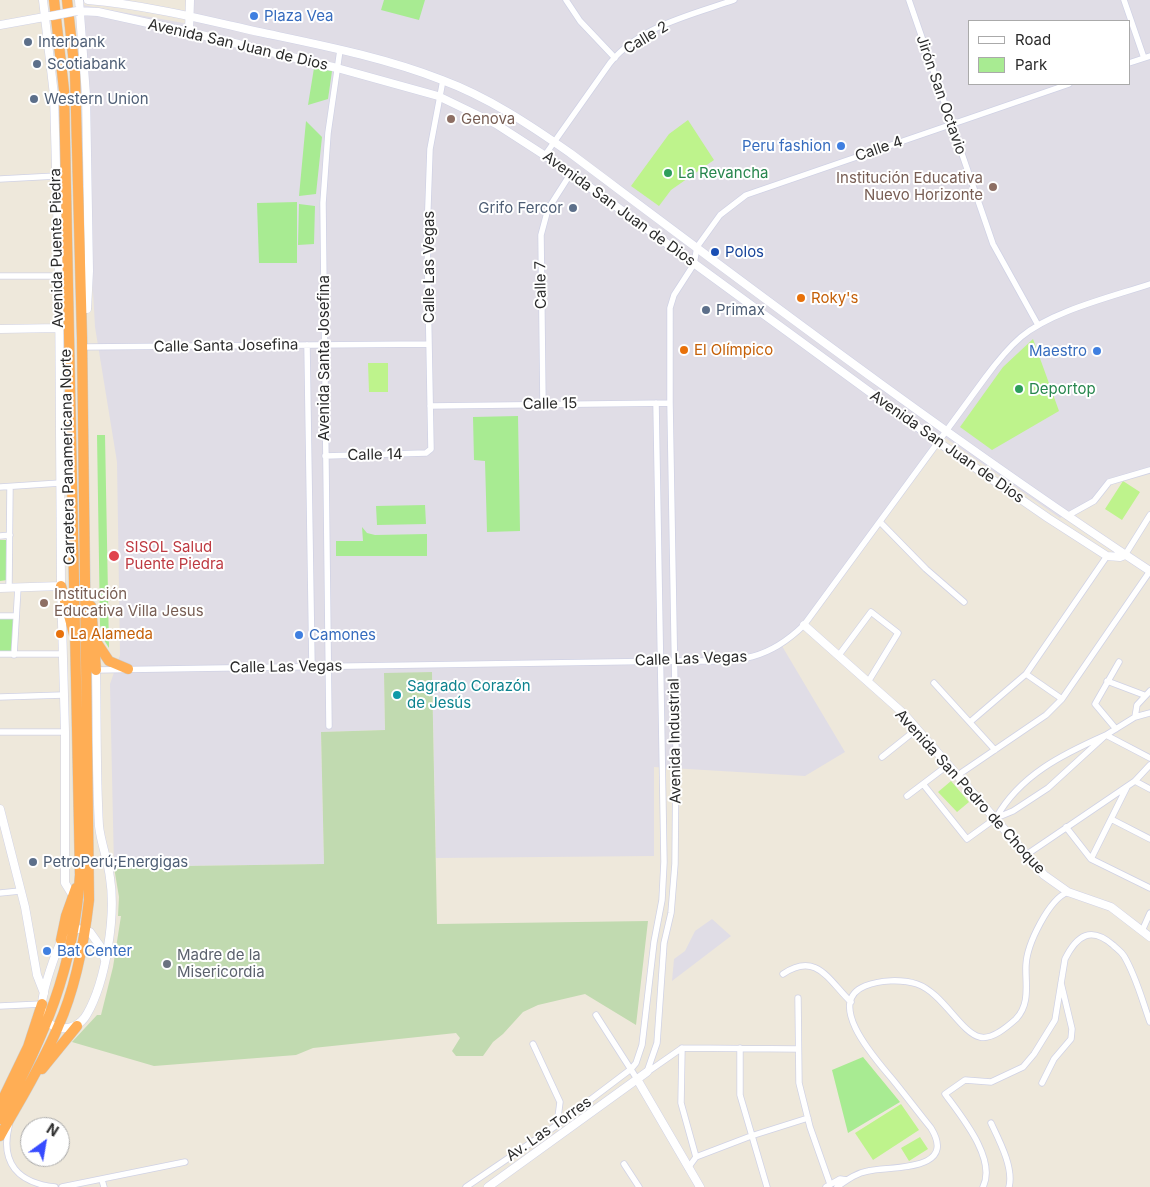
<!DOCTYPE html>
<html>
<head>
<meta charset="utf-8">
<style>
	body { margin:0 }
	#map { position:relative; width:1150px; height:1187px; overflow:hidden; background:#eee8db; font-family:Inter,sans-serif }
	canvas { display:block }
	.legend { position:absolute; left:968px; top:20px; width:162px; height:65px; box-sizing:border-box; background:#fff; border:1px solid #aaa; margin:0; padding:6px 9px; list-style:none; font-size:15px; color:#2b2b2b }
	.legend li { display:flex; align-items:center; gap:10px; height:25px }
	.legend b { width:25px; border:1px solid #aaa }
	.north { position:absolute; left:20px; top:1117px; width:50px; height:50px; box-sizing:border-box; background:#fff; border:1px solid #aaa; border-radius:50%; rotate:32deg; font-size:14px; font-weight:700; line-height:20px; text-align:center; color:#2b2b2b }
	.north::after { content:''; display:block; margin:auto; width:18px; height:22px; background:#374bff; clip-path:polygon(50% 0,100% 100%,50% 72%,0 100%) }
</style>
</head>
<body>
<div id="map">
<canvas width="1150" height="1187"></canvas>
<ul class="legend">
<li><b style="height:6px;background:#fff"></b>Road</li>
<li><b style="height:14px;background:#a8eb92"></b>Park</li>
</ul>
<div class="north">N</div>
</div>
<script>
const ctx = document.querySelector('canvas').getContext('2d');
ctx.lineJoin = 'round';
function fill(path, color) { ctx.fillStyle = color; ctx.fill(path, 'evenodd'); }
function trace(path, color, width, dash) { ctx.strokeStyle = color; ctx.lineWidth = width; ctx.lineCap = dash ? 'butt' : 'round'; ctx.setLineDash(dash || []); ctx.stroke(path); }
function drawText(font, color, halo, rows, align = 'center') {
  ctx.font = font + ' Inter,sans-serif'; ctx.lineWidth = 4; ctx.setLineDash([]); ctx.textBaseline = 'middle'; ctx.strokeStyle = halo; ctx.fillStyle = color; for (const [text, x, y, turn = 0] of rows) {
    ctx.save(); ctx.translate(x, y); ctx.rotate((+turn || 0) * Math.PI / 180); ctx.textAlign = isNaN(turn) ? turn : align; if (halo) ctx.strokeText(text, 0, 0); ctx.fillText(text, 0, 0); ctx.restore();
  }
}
const industrial = new Path2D(`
	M 192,0 L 1150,0 L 1150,469 L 1108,479 L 1093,500 L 1060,518 L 944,437 L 807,623 L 782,646 L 845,752 L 805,776 L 654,767 L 654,856 L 436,858 L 432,672 L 384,674 L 385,730 L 321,732 L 324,864 L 114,867 L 110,684 L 120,655 L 117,462 L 95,327 L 77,4 L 189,24 ZM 969,21 L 1129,21 L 1129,84 L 969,84 Z
	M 712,919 L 731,936 L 672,981 L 674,959 L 685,951 L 695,931 Z`);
const green = new Path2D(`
	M 384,0 L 425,0 L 419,20 L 381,10 Z
	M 314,68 L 332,71 L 328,99 L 308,105 Z
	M 306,121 L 322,137 L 316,194 L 299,196 Z
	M 297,202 L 297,263 L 259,263 L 257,203 Z
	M 299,204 L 315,206 L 314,244 L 298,245 Z
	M 518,416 L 520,531 L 487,532 L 485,461 L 474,460 L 473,417 Z
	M 97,435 L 105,435 L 109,648 L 104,640 L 100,625 Z
	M 425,505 L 426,524 L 377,525 L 376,506 Z
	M 362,527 L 367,533 L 375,535 L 427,534 L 427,556 L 336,556 L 336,541 L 363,541 Z
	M 0,540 L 6,540 L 7,580 L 0,581 Z
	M 18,615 L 17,653 L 0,653 L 0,616 Z
	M 863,1057 L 900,1102 L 848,1133 L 832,1070 Z`);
const cemetery = new Path2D(`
	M 432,672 L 437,924 L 648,921 L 636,1025 L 585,994 L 538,1005 L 523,1012 L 503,1034 L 493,1042 L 483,1056 L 456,1056 L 452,1051 L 460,1038 L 456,1033 L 313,1048 L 296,1055 L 154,1066 L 72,1042 L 97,1015 L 101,1015 L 113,967 L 121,916 L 118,916 L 119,897 L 114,867 L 324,864 L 321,732 L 385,730 L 384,673 Z`);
const pitch = new Path2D(`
	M 688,120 L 714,160 L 671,190 L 659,206 L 631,186 L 669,134 Z
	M 1033,339 L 1059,411 L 992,450 L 960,427 L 1003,367 Z
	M 368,363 L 388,363 L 388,392 L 369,392 Z
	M 1123,481 L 1140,492 L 1122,520 L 1105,509 Z
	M 951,781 L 969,802 L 957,812 L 938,792 Z
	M 901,1104 L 919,1130 L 873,1160 L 855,1133 Z
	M 920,1137 L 928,1149 L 909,1161 L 901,1148 Z`);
const street = new Path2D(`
	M 566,0 L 580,21 L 615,58
	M 909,0 L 993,244 L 1038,325
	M 1124,0 L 1144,58
	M 1129,63 L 1150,56
	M 545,155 L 610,63 C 640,26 691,15 734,0
	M 0,179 L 56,176
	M 0,276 L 59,276
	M 307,345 L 312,667
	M 82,347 L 429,344
	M 543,405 L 541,235 L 548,209 L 571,173
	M 430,406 L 670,403
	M 325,456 L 426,453 L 431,449 L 427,234 L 430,149 L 443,80
	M 0,487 L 60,483
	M 1067,516 L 1094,501 L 1109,482 L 1150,470
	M 880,522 L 926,569 L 964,602
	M 0,536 L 10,535
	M 1125,555 L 1150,515
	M 9,587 L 10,487
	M 0,616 L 16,616
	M 0,654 L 63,654
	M 14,655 L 18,587
	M 839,655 L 871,612 L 898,633 L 868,682
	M 96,670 L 674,661 C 730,660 761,667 804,625 L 985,378 C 996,363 1007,349 1021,337 C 1052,311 1111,297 1150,284
	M 1026,674 L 1062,699
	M 1107,681 L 1144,695
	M 934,683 L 995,750
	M 0,697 L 63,695
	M 1135,717 L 1137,705 L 1150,691
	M 970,722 L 1026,674 L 1107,556
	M 329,726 L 323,203 L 328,133 L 340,50
	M 1116,729 L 1095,704 L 1119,662
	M 0,732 L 65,732
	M 882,757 L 917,729
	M 958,775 L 1046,715 L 1062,699 L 1150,571
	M 1135,781 L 1150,789
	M 923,784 L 967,839 L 996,818 L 1013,811 L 1048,788 L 1106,735 L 1135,717 L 1150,713
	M 907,796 L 948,765
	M 996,818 C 1020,775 1063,754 1106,735 L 1150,758
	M 1111,819 L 1150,839
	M 1066,827 L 1091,859 L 1150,888
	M 1026,855 L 1135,781 L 1150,765
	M 1091,859 L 1127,787
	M 0,893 L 20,891
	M 1142,931 L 1150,913
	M 783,974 C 817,951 829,981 851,1002
	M 798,998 L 799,1083 L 810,1127 L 830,1184
	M 0,1006 L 42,1004
	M 596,1015 L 637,1079
	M 533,1044 L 560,1102 L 557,1125
	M 682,1048 L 681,1103 L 696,1157 L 688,1168
	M 740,1048 L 740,1095 L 767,1187
	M 649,1071 L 682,1048 L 798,1049
	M 647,1072 L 657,1043 L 664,943 L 671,913 L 675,864 L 676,749 L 670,403 L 670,308 L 674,295 L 694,264 L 697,247 L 720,215 L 746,195 L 1069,84
	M 1042,1083 L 1054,1059 L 1071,1039 L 1072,1029 L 1061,983
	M 991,1123 C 999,1140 1014,1168 1009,1187
	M 9,1126 C 0,1163 18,1183 55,1187
	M 696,1157 L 751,1136 L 808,1118
	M 624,1164 L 639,1187
	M 102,1180 L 104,1187
	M 62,1187 L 185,1162
	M 466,1187 L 557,1125 L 631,1069 L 636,1063 L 642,1045 L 654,942 L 662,900 L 664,862 L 656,403
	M 826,1187 L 840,1179 L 847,1180
	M 837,1187 C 847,1180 856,1173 868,1171 C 891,1166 958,1172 931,1128 C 918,1112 906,1096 893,1080 C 879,1063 823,1003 865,986 C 880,980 901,979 917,984 C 943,993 961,1033 980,1037 C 992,1040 1007,1027 1016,1019 C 1031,1003 1025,983 1026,965 C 1027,944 1049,899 1068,892
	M 983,1187 C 997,1159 961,1116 945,1094 L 965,1080 L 991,1082 L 1023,1067 L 1034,1054 L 1055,1020 L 1065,959 C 1077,935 1091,926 1113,945 C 1117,949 1121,951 1124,956 C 1136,976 1142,1000 1150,1022`);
const secondary = new Path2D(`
	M 43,0 L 54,95 L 59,276 L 61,586 L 65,732 L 65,883 L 73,896
	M 79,0 L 86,95 L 89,271 L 87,309
	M 88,0 C 146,5 202,19 259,32 C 320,45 383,57 442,80 C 488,97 530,125 570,153 C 761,296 951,440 1150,571
	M 77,11 L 98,12 L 189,32 L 337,68 L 438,96 L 496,124 L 561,166 L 938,442 L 1048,518 L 1107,556 L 1120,557 L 1125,555
	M 0,25 L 50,16
	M 189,32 L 190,0
	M 0,329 L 59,328
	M 0,588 L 61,586
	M 804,625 L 903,713 L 1044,875 L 1068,892 L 1111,907 L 1150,937
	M 96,670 C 97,722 96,774 99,826 C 101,844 108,860 110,878 C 116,915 106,981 87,1014 C 75,1036 42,1032 42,1006 C 42,990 56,951 63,937 C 70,929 80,927 90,932 L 100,946 L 105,960
	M 0,809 L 25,907 L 37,975 L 44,993
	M 637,1079 L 700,1187
	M 488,1187 L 647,1072`);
const highway = new Path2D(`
	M 61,586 L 74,634
	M 91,606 L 96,670
	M 97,643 L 109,661 L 128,669
	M 61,940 L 66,916 L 76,888
	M 42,1069 L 77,1026
	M 0,1105 L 28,1047 L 42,1004
	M 0,1119 C 44,1037 74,969 80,875 L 64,90 L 54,0
	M 0,1136 C 20,1100 42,1065 58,1027 C 76,987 84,944 89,900 L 82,338 L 75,73 L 67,0`);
const secondaryBridge = new Path2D(`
	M 51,16 L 77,11`);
const markers = [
	[254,16,5,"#3f7fe0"],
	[28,42,5,"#5c6f8a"],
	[37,64,5,"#5c6f8a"],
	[34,99,5,"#5c6f8a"],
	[451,119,5,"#8d6e63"],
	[841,146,5,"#3f7fe0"],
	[668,173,5,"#2e9e5b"],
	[993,187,5,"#8d6e63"],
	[573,208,5,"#5c6f8a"],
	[715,252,5,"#1a4fb4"],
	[801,298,5,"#e8710a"],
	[706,310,5,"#5c6f8a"],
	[684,350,5,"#e8710a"],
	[1097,351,5,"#3f7fe0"],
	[1019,389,5,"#2e9e5b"],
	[114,556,6,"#e0444e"],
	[44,603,5,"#8d6e63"],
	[60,634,5,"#e8710a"],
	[299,635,5,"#3f7fe0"],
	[397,695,5,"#0f9aa8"],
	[33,862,5,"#5c6f8a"],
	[47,951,5,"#3f7fe0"],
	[167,964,5,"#6b7280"]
];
const shopNames = [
	["Plaza Vea",264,16],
	["Peru fashion",831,146,"right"],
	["Maestro",1087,351,"right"],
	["Camones",309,635],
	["Bat Center",57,951]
];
const streetNames = [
	["Calle 2",646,38,-31],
	["Avenida San Juan de Dios",238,45,13],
	["Jirón San Octavio",941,95,71],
	["Calle 4",879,149,-19],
	["Avenida San Juan de Dios",619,209,36],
	["Avenida Puente Piedra",57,248,-91],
	["Calle Las Vegas",429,267,-90],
	["Calle 7",541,285,-91],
	["Calle Santa Josefina",226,346,-1],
	["Avenida Santa Josefina",324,358,-90],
	["Calle 15",550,404,-1],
	["Avenida San Juan de Dios",947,447,35],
	["Calle 14",375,455,-1],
	["Carretera Panamericana Norte",68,457,-91],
	["Calle Las Vegas",691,659,-2],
	["Calle Las Vegas",286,667,-1],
	["Avenida Industrial",675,741,-91],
	["Avenida San Pedro de Choque",970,792,48],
	["Av. Las Torres",549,1129,-35]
];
const serviceNames = [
	["Interbank",38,42],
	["Scotiabank",47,64],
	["Western Union",44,99],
	["Grifo Fercor",563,208,"right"],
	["Primax",716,310],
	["PetroPerú;Energigas",43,862]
];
const educationNames = [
	["Genova",461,119],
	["Institución Educativa",983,178,"right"],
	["Nuevo Horizonte",983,195,"right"],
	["Institución",54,594],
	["Educativa Villa Jesus",54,611]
];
const leisureNames = [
	["La Revancha",678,173],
	["Deportop",1029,389]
];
const transitNames = [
	["Polos",725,252]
];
const foodNames = [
	["Roky's",811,298],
	["El Olímpico",694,350],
	["La Alameda",70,634]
];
const healthNames = [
	["SISOL Salud",125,547],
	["Puente Piedra",125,564]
];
const cultureNames = [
	["Sagrado Corazón",407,686],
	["de Jesús",407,703]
];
const worshipNames = [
	["Madre de la",177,955],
	["Misericordia",177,972]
];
fill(industrial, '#e0dde6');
fill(green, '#a8eb92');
fill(cemetery, '#c1dab0');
fill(pitch, '#bef38c');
trace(street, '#d0d2e5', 7);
trace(secondary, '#d0d2e5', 9);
trace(highway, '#ccc', 11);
trace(street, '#fff', 5.5);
trace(secondary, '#fff', 8);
trace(highway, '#ffae55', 10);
trace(secondaryBridge, '#d0d2e5', 9, []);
trace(secondaryBridge, '#fff', 8);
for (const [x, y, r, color] of markers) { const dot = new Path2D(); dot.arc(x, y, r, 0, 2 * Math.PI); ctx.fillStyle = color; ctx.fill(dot); trace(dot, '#fff', 2); }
drawText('15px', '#366cbe', '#fff', shopNames, 'left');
drawText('15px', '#2b2b2b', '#fff', streetNames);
drawText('15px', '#4e5e75', '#fff', serviceNames, 'left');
drawText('15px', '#785e54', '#fff', educationNames, 'left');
drawText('15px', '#27864d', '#fff', leisureNames, 'left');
drawText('15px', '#164399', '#fff', transitNames, 'left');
drawText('15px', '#c56008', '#fff', foodNames, 'left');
drawText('15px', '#be3a42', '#fff', healthNames, 'left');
drawText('15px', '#0d838f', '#fff', cultureNames, 'left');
drawText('15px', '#5b616d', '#fff', worshipNames, 'left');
</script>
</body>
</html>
